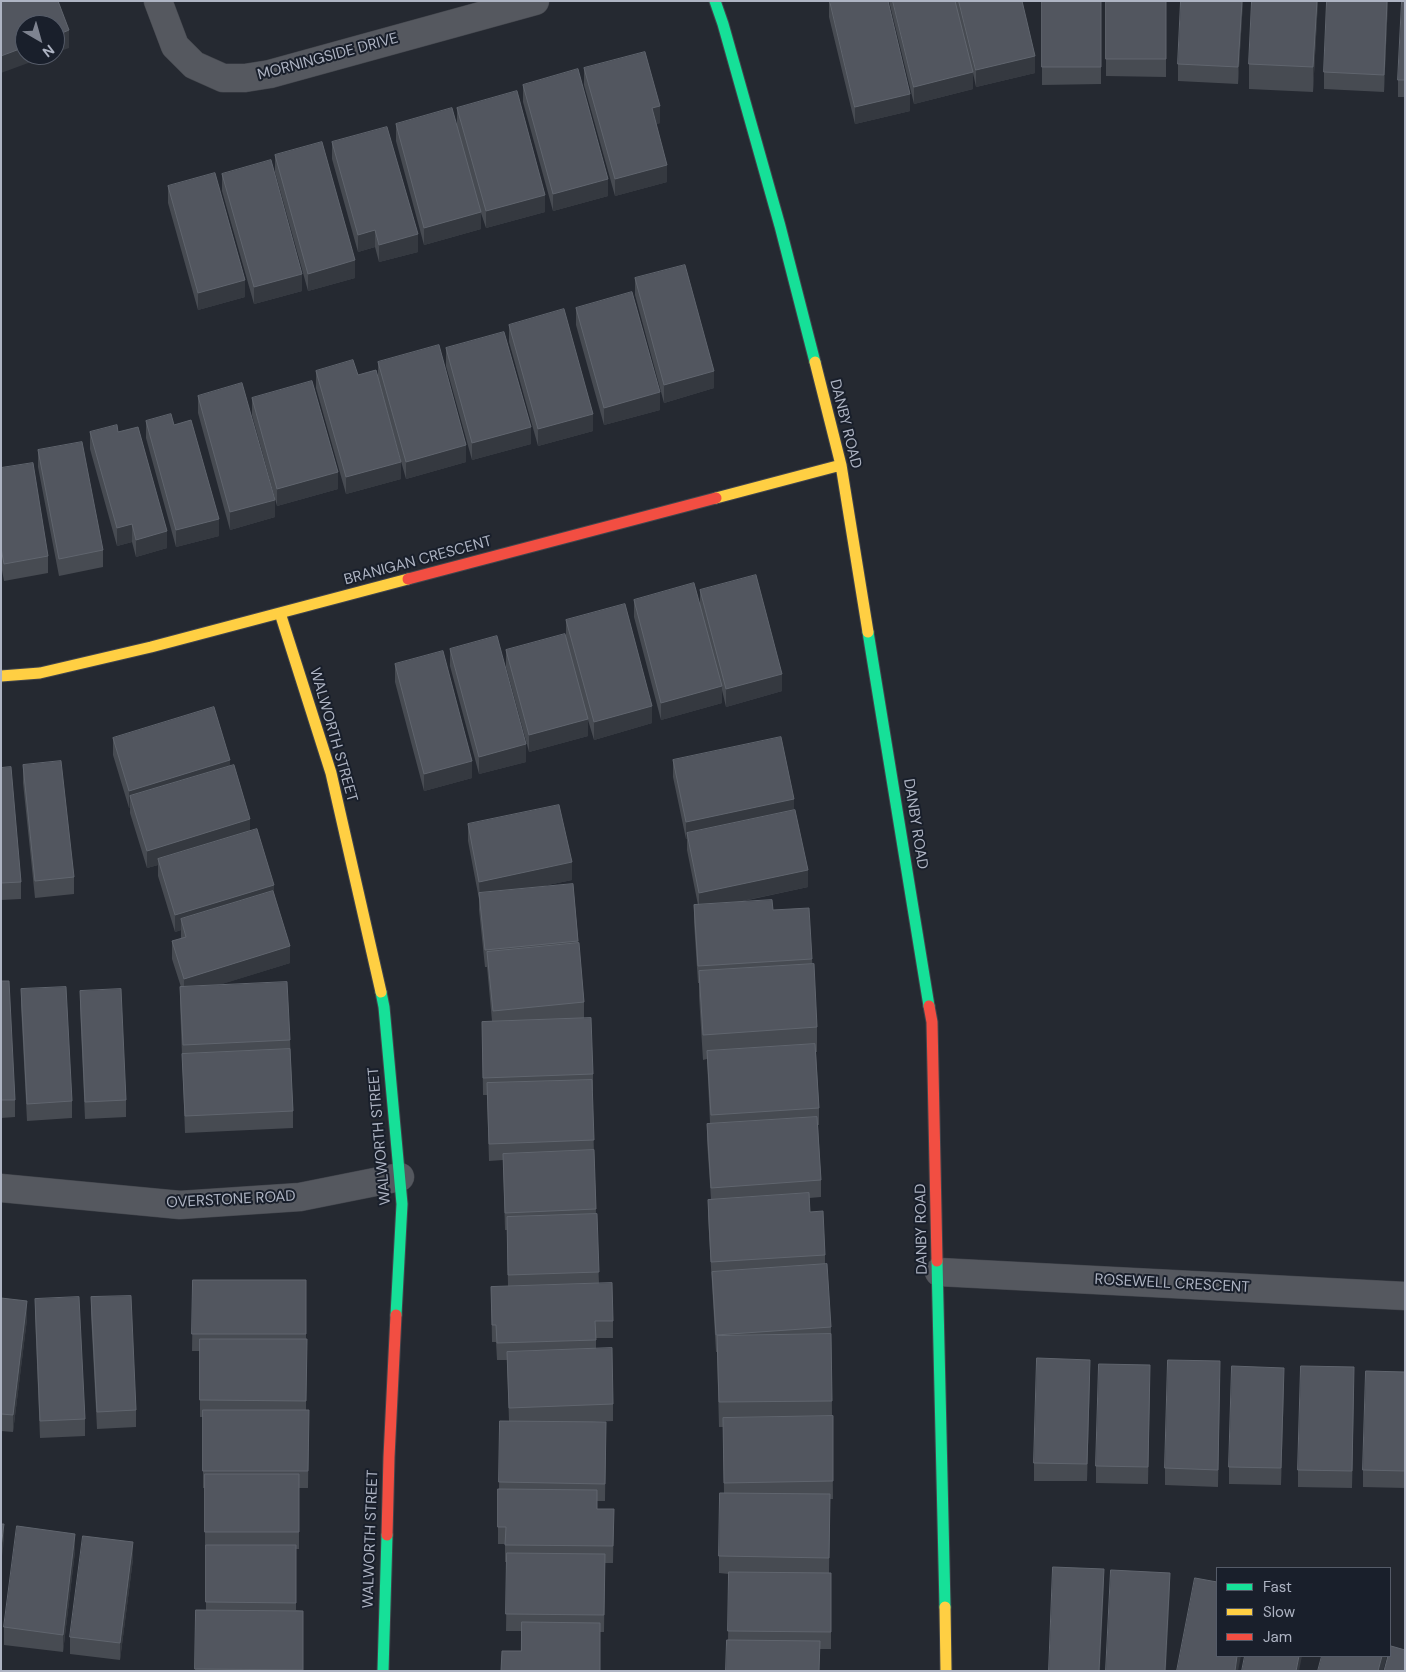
<!DOCTYPE html>
<html>
<head>
<meta charset="utf-8">
<style>
	body { margin:0 }
	#map { position:relative; width:1406px; height:1672px; overflow:hidden; background:#252931; font-family:"DM Sans",sans-serif }
	canvas { display:block }
	.frame { position:absolute; inset:0; border:2px solid #aeb4c3; pointer-events:none }
	.legend { position:absolute; left:1216px; top:1567px; width:175px; height:90px; box-sizing:border-box; background:#191f2b; border:1px solid #555b68; margin:0; padding:6px 9px; list-style:none; font-size:15px; color:#aeb4c3 }
	.legend li { display:flex; align-items:center; gap:10px; height:25px }
	.legend b { width:25px; border:1px solid #555b68 }
	.north { position:absolute; left:15px; top:15px; width:50px; height:50px; box-sizing:border-box; background:#191f2b; border:1px solid #555b68; border-radius:50%; rotate:142deg; font-size:14px; font-weight:700; line-height:20px; text-align:center; color:#aeb4c3 }
	.north::after { content:''; display:block; margin:auto; width:18px; height:22px; background:#7e8390; clip-path:polygon(50% 0,100% 100%,50% 72%,0 100%) }
</style>
</head>
<body>
<div id="map">
<canvas width="1406" height="1672"></canvas>
<div class="frame"></div>
<ul class="legend">
<li><b style="height:6px;background:#16e098"></b>Fast</li>
<li><b style="height:6px;background:#ffcf43"></b>Slow</li>
<li><b style="height:6px;background:#f24e42"></b>Jam</li>
</ul>
<div class="north">N</div>
</div>
<script>
const ctx = document.querySelector('canvas').getContext('2d');
ctx.lineJoin = 'round';
function trace(path, color, width, dash) { ctx.strokeStyle = color; ctx.lineWidth = width; ctx.lineCap = dash ? 'butt' : 'round'; ctx.setLineDash(dash || []); ctx.stroke(path); }
function fill(path, color) { ctx.fillStyle = color; ctx.fill(path, 'evenodd'); }
function drawText(font, color, halo, rows, align = 'center') {
  ctx.font = font + ' "DM Sans",sans-serif'; ctx.lineWidth = 4; ctx.setLineDash([]); ctx.textBaseline = 'middle'; ctx.strokeStyle = halo; ctx.fillStyle = color; for (const [text, x, y, turn = 0] of rows) {
    ctx.save(); ctx.translate(x, y); ctx.rotate((+turn || 0) * Math.PI / 180); ctx.textAlign = isNaN(turn) ? turn : align; if (halo) ctx.strokeText(text, 0, 0); ctx.fillText(text, 0, 0); ctx.restore();
  }
}
const street = new Path2D(`
	M 158,1 L 175,46 L 194,65 L 223,78 L 245,78 L 270,74 L 535,1
	M 1,1188 L 180,1205 L 300,1197 L 400,1177
	M 939,1272 L 1405,1296`);
const fast = new Path2D(`
	M 715,1 L 723,24 L 780,226 L 815,362
	M 868,632 L 929,1006
	M 381,992 L 384,1007 L 402,1204 L 396,1315
	M 937,1261 L 945,1607
	M 383,1671 L 387,1535`);
const slow = new Path2D(`
	M 815,362 L 841,465 L 868,632
	M 716,498 L 841,465
	M 280,613 L 331,773 L 381,992
	M 1,676 L 40,673 L 151,647 L 408,579
	M 945,1607 L 946,1671`);
const jam = new Path2D(`
	M 408,579 L 716,498
	M 929,1006 L 932,1022 L 937,1261
	M 387,1535 L 389,1457 L 396,1315`);
const wall = new Path2D(`
	M 829,1 L 910,111 L 855,124 L 829,17 Z
	M 889,1 L 1022,1 L 1035,73 L 976,87 L 973,73 L 973,89 L 914,104 Z
	M 1042,1 L 1101,1 L 1101,84 L 1042,85 Z
	M 1106,1 L 1166,1 L 1166,77 L 1106,76 Z
	M 1243,1 L 1238,84 L 1178,81 L 1178,64 Z
	M 1252,1 L 1318,1 L 1313,92 L 1249,89 L 1249,64 Z
	M 1327,1 L 1388,1 L 1384,92 L 1324,89 L 1324,72 Z
	M 1405,1 L 1405,97 L 1398,97 L 1398,80 Z
	M 584,68 L 660,123 L 656,124 L 667,182 L 615,196 L 584,85 Z
	M 523,85 L 608,196 L 553,211 L 523,102 Z
	M 457,108 L 545,212 L 486,228 L 481,213 L 481,229 L 424,245 L 396,141 L 396,124 L 457,124 Z
	M 332,142 L 418,252 L 379,262 L 375,247 L 358,252 L 332,159 Z
	M 275,155 L 355,278 L 308,291 L 275,172 Z
	M 222,174 L 302,291 L 254,304 L 222,191 Z
	M 168,186 L 245,297 L 198,310 L 168,203 Z
	M 635,278 L 714,388 L 664,403 L 635,295 Z
	M 576,308 L 660,410 L 604,425 L 576,325 Z
	M 509,325 L 593,431 L 538,446 L 509,342 Z
	M 446,348 L 531,444 L 472,460 L 446,366 Z
	M 378,362 L 466,462 L 406,479 L 378,379 Z
	M 316,371 L 358,375 L 401,479 L 346,494 L 316,388 Z
	M 198,396 L 275,517 L 230,530 L 198,413 Z
	M 252,398 L 338,489 L 277,506 L 252,415 Z
	M 146,421 L 174,425 L 219,536 L 176,547 L 146,438 Z
	M 90,432 L 118,432 L 167,548 L 136,557 L 132,542 L 117,546 L 90,449 Z
	M 38,450 L 103,550 L 103,567 L 59,576 L 38,467 Z
	M 1,468 L 48,556 L 48,573 L 4,581 L 1,565 Z
	M 700,590 L 782,691 L 726,707 L 722,690 L 722,703 L 661,720 L 634,617 L 634,600 L 700,603 Z
	M 566,620 L 652,723 L 594,740 L 588,720 L 588,736 L 529,752 L 506,667 L 506,650 L 566,637 Z
	M 450,649 L 526,762 L 479,774 L 450,666 Z
	M 395,664 L 472,778 L 424,791 L 395,682 Z
	M 113,738 L 230,766 L 250,831 L 274,893 L 290,963 L 218,985 L 290,1040 L 293,1111 L 293,1128 L 185,1133 L 180,1004 L 180,987 L 181,987 L 172,959 L 172,941 L 181,939 L 181,930 L 175,932 L 158,876 L 158,865 L 147,868 L 130,813 L 130,808 L 129,808 L 113,755 Z
	M 673,760 L 794,810 L 808,887 L 739,902 L 773,910 L 812,959 L 817,1027 L 817,1052 L 816,1052 L 819,1108 L 819,1125 L 818,1125 L 821,1180 L 821,1197 L 809,1198 L 810,1212 L 825,1255 L 825,1264 L 831,1327 L 833,1499 L 830,1499 L 829,1573 L 831,1573 L 831,1649 L 820,1649 L 728,1640 L 729,1574 L 719,1573 L 719,1556 L 724,1493 L 723,1427 L 719,1427 L 717,1352 L 716,1352 L 708,1217 L 708,1200 L 711,1199 L 707,1141 L 707,1124 L 710,1123 L 707,1059 L 703,1060 L 699,996 L 699,983 L 698,983 L 694,922 L 694,905 L 698,905 L 687,850 L 687,839 L 686,839 L 673,777 Z
	M 23,765 L 74,877 L 74,894 L 35,898 L 23,783 Z
	M 1,768 L 21,882 L 21,899 L 1,900 Z
	M 468,824 L 572,880 L 533,888 L 573,884 L 584,1002 L 584,1018 L 593,1074 L 593,1091 L 592,1091 L 596,1214 L 599,1283 L 613,1321 L 613,1338 L 596,1338 L 596,1349 L 613,1404 L 613,1421 L 593,1422 L 606,1422 L 605,1501 L 597,1501 L 597,1509 L 614,1509 L 613,1563 L 605,1563 L 604,1632 L 600,1632 L 521,1651 L 521,1631 L 506,1631 L 507,1562 L 505,1562 L 505,1544 L 498,1544 L 498,1489 L 499,1489 L 500,1421 L 509,1421 L 507,1360 L 497,1360 L 496,1342 L 492,1342 L 491,1287 L 508,1286 L 507,1230 L 505,1230 L 503,1160 L 489,1161 L 487,1095 L 483,1095 L 482,1022 L 492,1021 L 487,967 L 485,967 L 479,910 L 479,899 L 468,841 Z
	M 1,981 L 15,1100 L 15,1117 L 1,1118 Z
	M 21,989 L 72,1101 L 72,1118 L 27,1121 L 21,1006 Z
	M 80,991 L 126,1100 L 126,1117 L 85,1119 L 80,1008 Z
	M 193,1280 L 306,1280 L 306,1410 L 309,1410 L 308,1488 L 299,1488 L 299,1549 L 296,1549 L 296,1610 L 303,1611 L 303,1671 L 195,1671 L 196,1610 L 206,1610 L 206,1549 L 205,1549 L 205,1488 L 203,1488 L 203,1417 L 200,1417 L 200,1351 L 192,1351 Z
	M 91,1297 L 136,1410 L 136,1427 L 97,1429 L 91,1314 Z
	M 1,1298 L 27,1319 L 13,1432 L 1,1431 Z
	M 35,1299 L 85,1419 L 85,1436 L 40,1438 L 35,1316 Z
	M 1405,1372 L 1405,1488 L 1363,1487 L 1363,1470 Z
	M 1090,1377 L 1087,1481 L 1034,1481 L 1034,1463 Z
	M 1220,1378 L 1218,1487 L 1165,1485 L 1165,1468 Z
	M 1150,1382 L 1148,1484 L 1096,1483 L 1096,1466 Z
	M 1354,1384 L 1352,1488 L 1298,1487 L 1298,1470 Z
	M 1284,1385 L 1281,1485 L 1229,1484 L 1229,1467 Z
	M 75,1551 L 63,1652 L 4,1645 L 4,1627 Z
	M 133,1559 L 120,1660 L 70,1654 L 70,1637 Z`);
const shadedWall = new Path2D(`
	M 1242,1 L 1243,1 L 1238,84 L 1238,67 Z
	M 1317,1 L 1318,1 L 1313,92 L 1313,67 Z
	M 1387,1 L 1388,1 L 1384,92 L 1384,75 Z
	M 69,30 L 69,48 L 55,53 L 55,36 Z
	M 25,47 L 25,55 L 50,55 L 1,73 L 1,56 Z
	M 1035,56 L 1035,73 L 976,87 L 976,70 Z
	M 973,72 L 973,89 L 914,104 L 914,87 Z
	M 910,94 L 910,111 L 855,124 L 855,107 Z
	M 660,106 L 660,123 L 652,126 L 652,108 Z
	M 667,165 L 667,182 L 615,196 L 615,179 Z
	M 608,179 L 608,196 L 553,211 L 553,194 Z
	M 545,195 L 545,212 L 486,228 L 486,211 Z
	M 481,212 L 481,229 L 424,245 L 424,228 Z
	M 375,230 L 375,247 L 358,252 L 358,235 Z
	M 418,234 L 418,252 L 379,262 L 379,245 Z
	M 355,260 L 355,278 L 308,291 L 308,274 Z
	M 302,274 L 302,291 L 254,304 L 254,287 Z
	M 245,280 L 245,297 L 198,310 L 198,293 Z
	M 714,371 L 714,388 L 664,403 L 664,385 Z
	M 660,392 L 660,410 L 604,425 L 604,408 Z
	M 593,414 L 593,431 L 538,446 L 538,429 Z
	M 531,427 L 531,444 L 472,460 L 472,443 Z
	M 466,445 L 466,462 L 406,479 L 406,462 Z
	M 401,462 L 401,479 L 346,494 L 346,477 Z
	M 338,472 L 338,489 L 277,506 L 277,489 Z
	M 275,500 L 275,517 L 230,530 L 230,512 Z
	M 219,519 L 219,536 L 176,547 L 176,530 Z
	M 132,524 L 132,542 L 117,546 L 117,528 Z
	M 167,531 L 167,548 L 136,557 L 136,540 Z
	M 782,674 L 782,691 L 726,707 L 726,689 Z
	M 722,686 L 722,703 L 661,720 L 661,703 Z
	M 652,706 L 652,723 L 594,740 L 594,722 Z
	M 588,719 L 588,736 L 529,752 L 529,735 Z
	M 526,744 L 526,762 L 479,774 L 479,757 Z
	M 230,760 L 230,777 L 130,796 L 130,808 L 129,808 L 129,791 Z
	M 472,761 L 472,778 L 424,791 L 424,774 Z
	M 794,799 L 794,816 L 687,833 L 687,839 L 686,839 L 686,822 Z
	M 250,819 L 250,836 L 158,859 L 158,865 L 147,868 L 147,851 Z
	M 572,862 L 572,880 L 480,899 L 479,882 Z
	M 808,870 L 808,887 L 699,910 L 699,893 Z
	M 274,885 L 274,902 L 181,919 L 181,930 L 175,932 L 175,915 Z
	M 290,946 L 290,963 L 184,996 L 184,979 Z
	M 27,1301 L 27,1319 L 13,1432 L 13,1415 Z
	M 1090,1360 L 1090,1377 L 1087,1481 L 1087,1464 Z
	M 1354,1367 L 1354,1384 L 1352,1488 L 1352,1471 Z
	M 1284,1368 L 1284,1385 L 1281,1485 L 1281,1468 Z
	M 4,1524 L 4,1541 L 1,1564 L 1,1547 Z
	M 75,1534 L 75,1551 L 63,1652 L 63,1635 Z
	M 133,1542 L 133,1559 L 120,1660 L 120,1643 Z
	M 1104,1569 L 1104,1586 L 1100,1671 L 1099,1671 Z
	M 1170,1573 L 1170,1591 L 1166,1671 L 1165,1671 Z
	M 1237,1656 L 1241,1656 L 1238,1671 L 1235,1671 Z
	M 1299,1656 L 1302,1656 L 1299,1671 L 1296,1671 Z
	M 1382,1656 L 1387,1656 L 1383,1671 L 1378,1671 Z`);
const building = new Path2D(`
	M 1,1 L 58,1 L 69,30 L 55,36 L 55,25 L 25,25 L 25,47 L 1,56 Z
	M 830,1 L 888,1 L 910,94 L 855,107 Z
	M 893,1 L 955,1 L 973,72 L 914,87 Z
	M 959,1 L 1022,1 L 1035,56 L 976,70 Z
	M 1042,1 L 1101,1 L 1101,67 L 1042,67 Z
	M 1106,1 L 1166,1 L 1166,59 L 1106,59 Z
	M 1181,1 L 1242,1 L 1238,67 L 1178,64 Z
	M 1252,1 L 1317,1 L 1313,67 L 1249,64 Z
	M 1327,1 L 1387,1 L 1384,75 L 1324,72 Z
	M 1402,1 L 1405,1 L 1405,80 L 1398,80 Z
	M 645,52 L 660,106 L 652,108 L 667,165 L 615,179 L 584,68 Z
	M 578,69 L 608,179 L 553,194 L 523,85 Z
	M 517,91 L 545,195 L 486,211 L 457,108 Z
	M 452,108 L 481,212 L 424,228 L 396,124 Z
	M 387,127 L 418,234 L 379,245 L 375,230 L 358,235 L 332,142 Z
	M 322,142 L 355,260 L 308,274 L 275,155 Z
	M 271,160 L 302,274 L 254,287 L 222,174 Z
	M 215,173 L 245,280 L 198,293 L 168,186 Z
	M 685,265 L 714,371 L 664,385 L 635,278 Z
	M 632,292 L 660,392 L 604,408 L 576,308 Z
	M 564,309 L 593,414 L 538,429 L 509,325 Z
	M 504,332 L 531,427 L 472,443 L 446,348 Z
	M 439,345 L 466,445 L 406,462 L 378,362 Z
	M 353,360 L 358,375 L 376,370 L 401,462 L 346,477 L 316,371 Z
	M 312,381 L 338,472 L 277,489 L 252,398 Z
	M 242,383 L 275,500 L 230,512 L 198,396 Z
	M 171,414 L 174,425 L 191,420 L 219,519 L 176,530 L 146,421 Z
	M 117,425 L 118,432 L 138,427 L 167,531 L 136,540 L 132,524 L 117,528 L 90,432 Z
	M 82,442 L 103,550 L 59,559 L 38,450 Z
	M 33,463 L 48,556 L 4,564 L 1,548 L 1,468 Z
	M 756,575 L 782,674 L 726,689 L 700,590 Z
	M 694,583 L 722,686 L 661,703 L 634,600 Z
	M 625,604 L 652,706 L 594,722 L 566,620 Z
	M 565,634 L 588,719 L 529,735 L 506,650 Z
	M 497,636 L 526,744 L 479,757 L 450,649 Z
	M 443,651 L 472,761 L 424,774 L 395,664 Z
	M 214,707 L 230,760 L 129,791 L 113,738 Z
	M 781,737 L 794,799 L 686,822 L 673,760 Z
	M 61,761 L 74,877 L 35,881 L 23,765 Z
	M 234,765 L 250,819 L 147,851 L 130,796 Z
	M 11,767 L 21,882 L 1,883 L 1,768 Z
	M 559,805 L 572,862 L 479,882 L 468,824 Z
	M 795,810 L 808,870 L 699,893 L 687,833 Z
	M 257,829 L 274,885 L 175,915 L 158,859 Z
	M 573,884 L 578,941 L 485,950 L 479,893 Z
	M 273,891 L 290,946 L 184,979 L 172,941 L 186,937 L 181,919 Z
	M 772,900 L 773,910 L 809,908 L 812,959 L 698,966 L 694,905 Z
	M 579,943 L 584,1002 L 493,1011 L 487,952 Z
	M 814,964 L 817,1027 L 703,1035 L 699,971 Z
	M 1,981 L 9,981 L 15,1100 L 1,1100 Z
	M 287,982 L 290,1040 L 183,1045 L 180,987 Z
	M 66,987 L 72,1101 L 27,1104 L 21,989 Z
	M 121,989 L 126,1100 L 85,1102 L 80,991 Z
	M 591,1018 L 593,1074 L 483,1078 L 482,1022 Z
	M 815,1044 L 819,1108 L 711,1115 L 707,1051 Z
	M 290,1049 L 293,1111 L 185,1116 L 182,1054 Z
	M 592,1080 L 594,1140 L 489,1144 L 487,1083 Z
	M 817,1117 L 821,1180 L 711,1188 L 707,1124 Z
	M 594,1150 L 596,1209 L 505,1213 L 503,1154 Z
	M 809,1193 L 810,1212 L 823,1211 L 825,1255 L 711,1262 L 708,1200 Z
	M 597,1214 L 599,1272 L 508,1275 L 507,1217 Z
	M 827,1264 L 831,1327 L 716,1335 L 712,1272 Z
	M 193,1280 L 306,1280 L 306,1334 L 192,1334 Z
	M 612,1283 L 613,1321 L 595,1321 L 596,1340 L 497,1343 L 496,1325 L 492,1325 L 491,1287 Z
	M 131,1296 L 136,1410 L 97,1412 L 91,1297 Z
	M 79,1297 L 85,1419 L 40,1421 L 35,1299 Z
	M 1,1298 L 27,1301 L 13,1415 L 1,1414 Z
	M 831,1334 L 832,1401 L 719,1402 L 717,1336 Z
	M 200,1339 L 307,1339 L 306,1401 L 200,1400 Z
	M 612,1348 L 613,1404 L 509,1408 L 507,1352 Z
	M 1037,1358 L 1090,1360 L 1087,1464 L 1034,1463 Z
	M 1168,1360 L 1220,1361 L 1218,1470 L 1165,1468 Z
	M 1099,1364 L 1150,1365 L 1148,1467 L 1096,1466 Z
	M 1232,1366 L 1284,1368 L 1281,1468 L 1229,1467 Z
	M 1301,1366 L 1354,1367 L 1352,1471 L 1298,1470 Z
	M 1366,1371 L 1405,1372 L 1405,1471 L 1363,1470 Z
	M 203,1410 L 309,1410 L 308,1471 L 203,1471 Z
	M 833,1416 L 833,1481 L 724,1483 L 723,1418 Z
	M 500,1421 L 606,1422 L 605,1484 L 499,1482 Z
	M 205,1474 L 299,1474 L 299,1532 L 205,1532 Z
	M 498,1489 L 597,1490 L 597,1509 L 614,1509 L 613,1546 L 505,1545 L 506,1527 L 498,1527 Z
	M 720,1493 L 830,1494 L 829,1558 L 719,1556 Z
	M 1,1524 L 4,1524 L 1,1547 Z
	M 17,1526 L 75,1534 L 63,1635 L 4,1627 Z
	M 83,1536 L 133,1542 L 120,1643 L 70,1637 Z
	M 206,1545 L 296,1545 L 296,1603 L 206,1602 Z
	M 507,1553 L 605,1554 L 604,1615 L 506,1614 Z
	M 1053,1567 L 1104,1569 L 1099,1671 L 1049,1671 Z
	M 1111,1570 L 1170,1573 L 1165,1671 L 1106,1671 Z
	M 729,1572 L 831,1573 L 831,1632 L 728,1631 Z
	M 1195,1578 L 1217,1582 L 1217,1656 L 1237,1656 L 1235,1671 L 1177,1671 Z
	M 196,1610 L 303,1611 L 303,1670 L 195,1669 Z
	M 522,1622 L 600,1623 L 600,1671 L 501,1671 L 502,1651 L 521,1651 Z
	M 727,1640 L 820,1641 L 819,1671 L 726,1671 Z
	M 1391,1646 L 1405,1650 L 1405,1671 L 1384,1671 L 1388,1656 L 1390,1656 L 1390,1649 Z
	M 1245,1656 L 1299,1656 L 1296,1671 L 1242,1671 Z
	M 1322,1656 L 1382,1656 L 1378,1671 L 1318,1671 Z`);
const streetNames = [
	["MORNINGSIDE DRIVE",328,57,-15],
	["DANBY ROAD",845,424,76],
	["BRANIGAN CRESCENT",418,561,-15],
	["WALWORTH STREET",333,735,74],
	["DANBY ROAD",915,824,81],
	["WALWORTH STREET",380,1136,-95],
	["OVERSTONE ROAD",231,1200,-3],
	["DANBY ROAD",922,1229,-91],
	["ROSEWELL CRESCENT",1172,1284,3],
	["WALWORTH STREET",371,1539,-88]
];
trace(street, '#42454c', 29);
trace(fast, '#42454c', 13);
trace(slow, '#42454c', 13);
trace(jam, '#42454c', 13);
trace(street, '#55585f', 28);
trace(fast, '#16e098', 11);
trace(slow, '#ffcf43', 11);
trace(jam, '#f24e42', 11);
fill(wall, '#474b52');
fill(shadedWall, '#353940');
fill(building, '#52565f');
trace(building, '#60656e', 1);
drawText('15px', '#aeb4c3', '#191f2b', streetNames);
</script>
</body>
</html>
